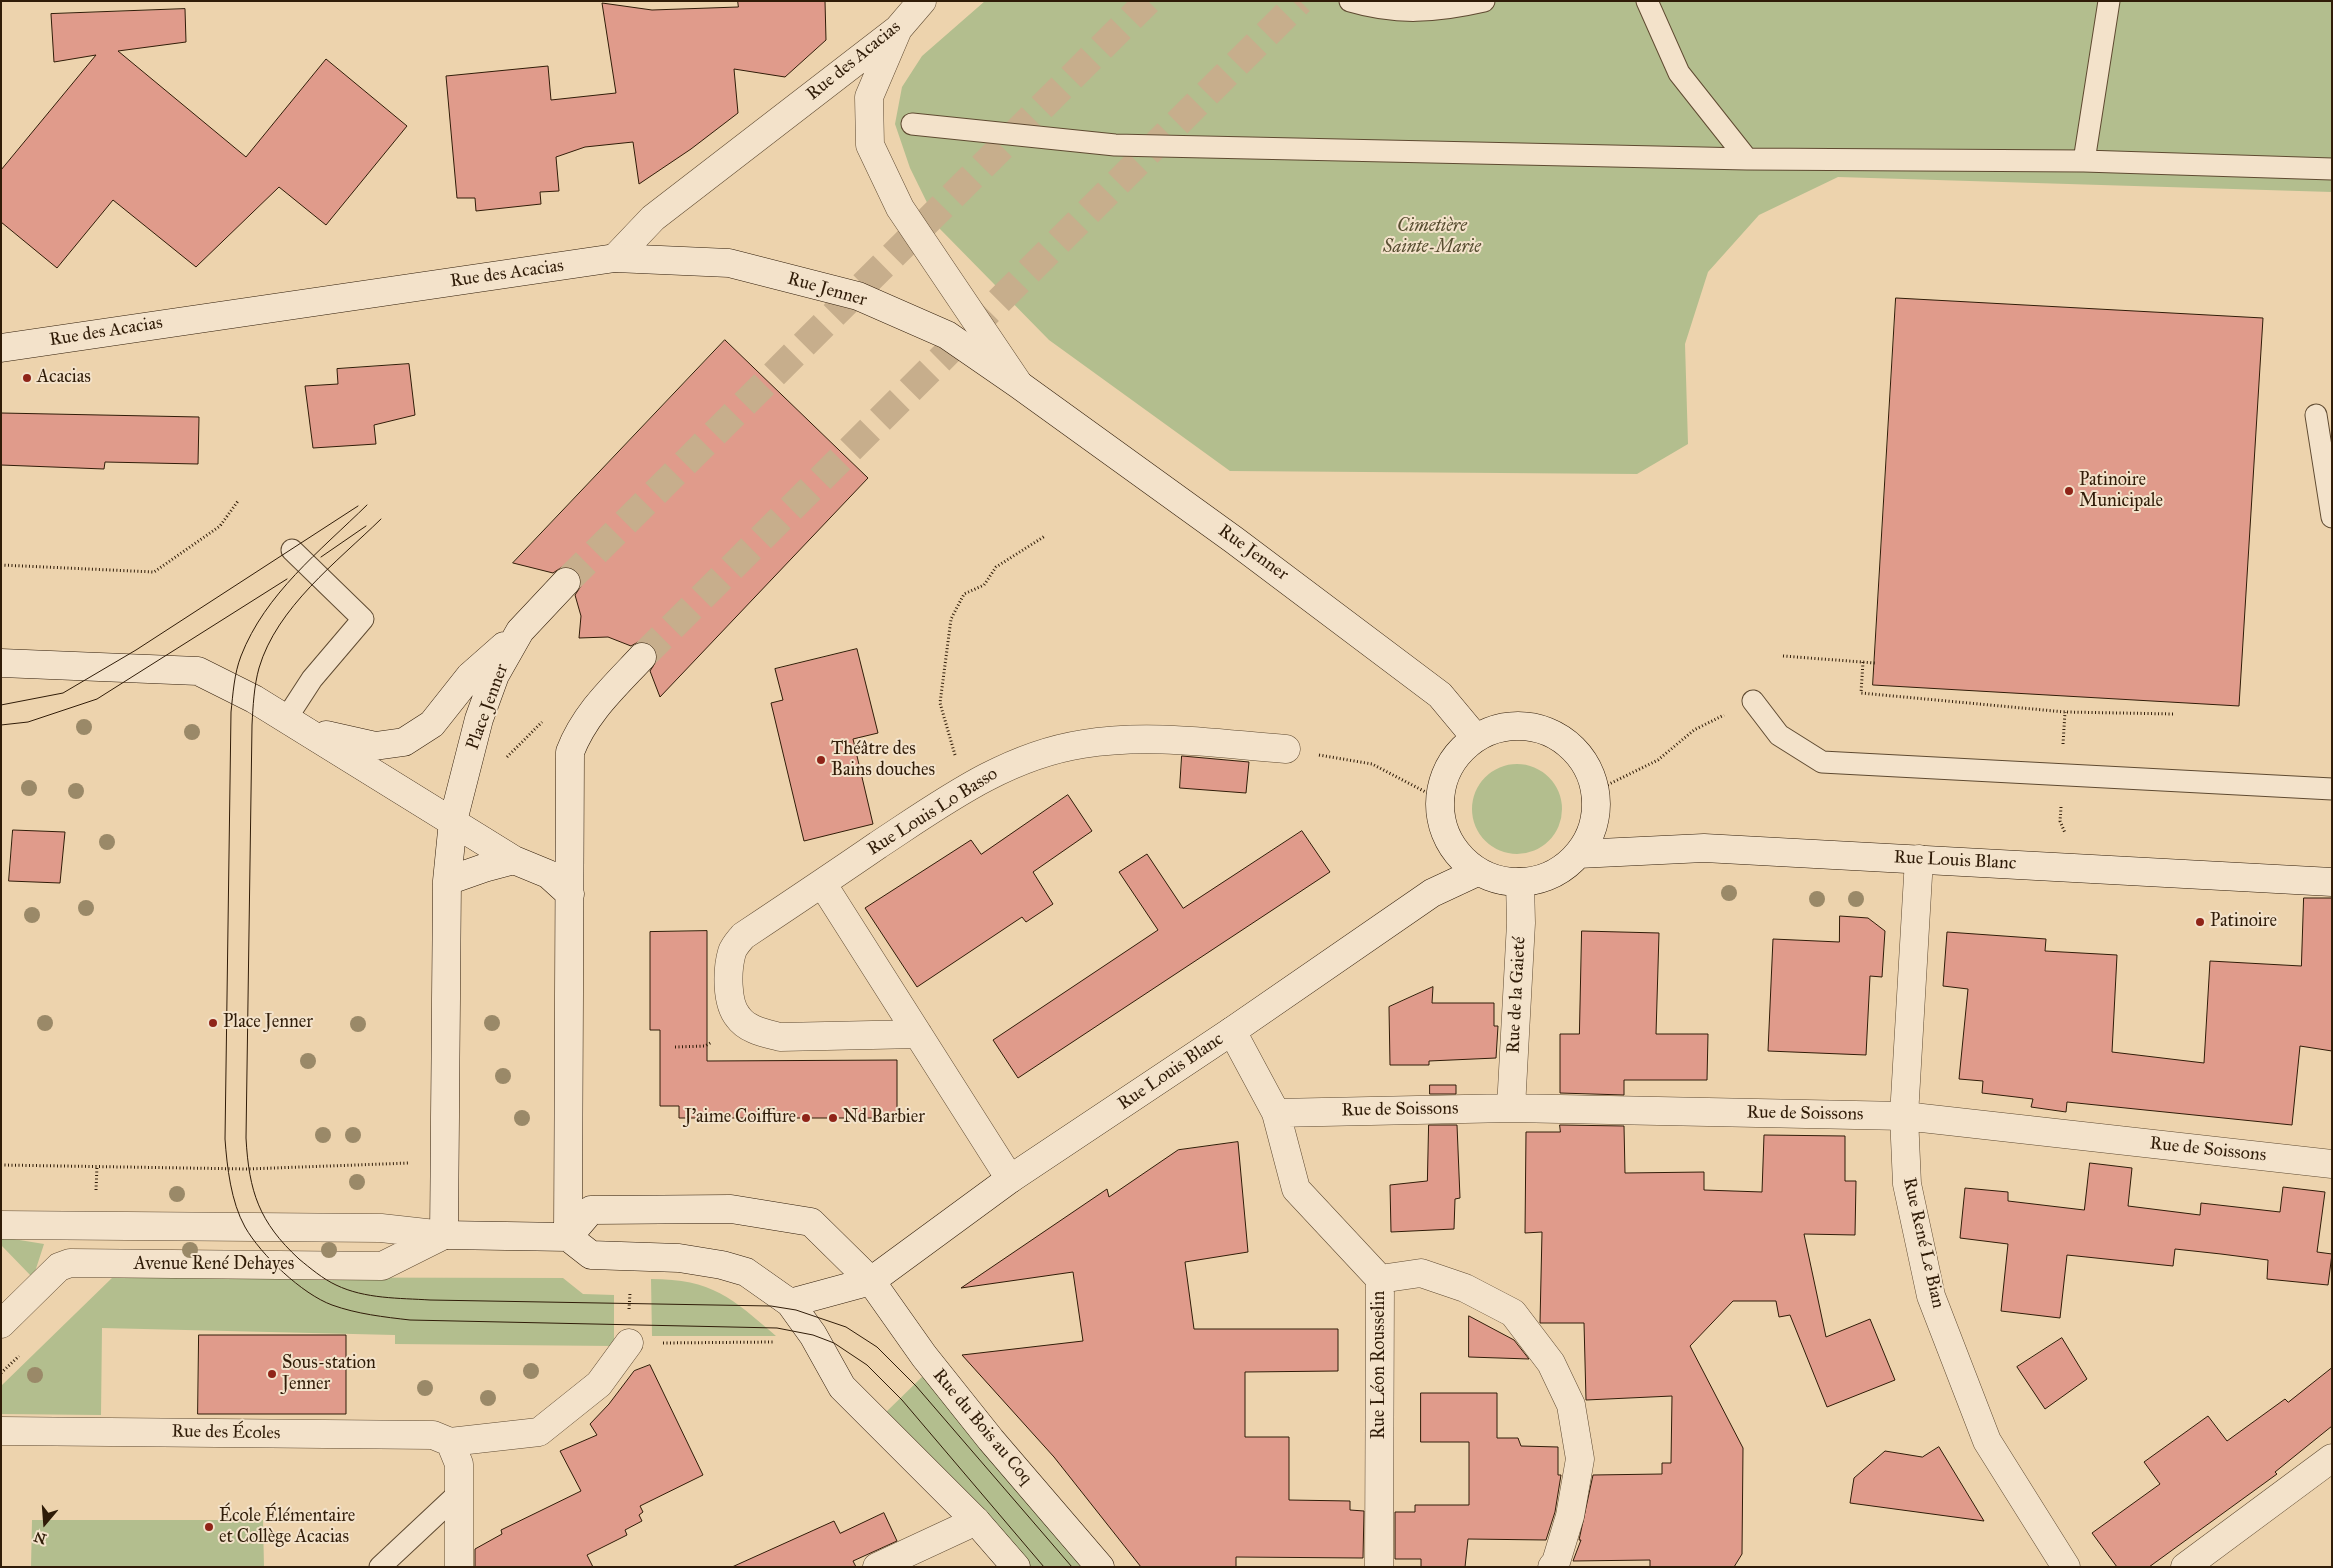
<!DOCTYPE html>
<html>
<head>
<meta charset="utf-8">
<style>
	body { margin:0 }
	#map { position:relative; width:2333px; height:1568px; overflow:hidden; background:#edd3ad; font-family:"IM FELL Great Primer",serif }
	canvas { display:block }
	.frame { position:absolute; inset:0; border:2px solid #301c08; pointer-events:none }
	.north { position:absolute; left:20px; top:1498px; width:50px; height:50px; -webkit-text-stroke:4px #f3e2ca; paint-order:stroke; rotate:198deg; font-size:14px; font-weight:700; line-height:20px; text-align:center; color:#301c08 }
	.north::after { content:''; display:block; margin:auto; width:18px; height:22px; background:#301c08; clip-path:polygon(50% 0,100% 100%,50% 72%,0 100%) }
</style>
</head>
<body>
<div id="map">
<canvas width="2333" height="1568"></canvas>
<div class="frame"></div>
<div class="north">N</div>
</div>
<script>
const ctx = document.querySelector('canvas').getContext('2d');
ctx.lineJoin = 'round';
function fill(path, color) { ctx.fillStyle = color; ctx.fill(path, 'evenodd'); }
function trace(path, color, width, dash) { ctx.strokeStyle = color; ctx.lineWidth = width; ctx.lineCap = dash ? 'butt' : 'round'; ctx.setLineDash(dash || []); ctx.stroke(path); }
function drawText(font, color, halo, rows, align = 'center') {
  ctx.font = font + ' "IM FELL Great Primer",serif'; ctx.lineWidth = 4; ctx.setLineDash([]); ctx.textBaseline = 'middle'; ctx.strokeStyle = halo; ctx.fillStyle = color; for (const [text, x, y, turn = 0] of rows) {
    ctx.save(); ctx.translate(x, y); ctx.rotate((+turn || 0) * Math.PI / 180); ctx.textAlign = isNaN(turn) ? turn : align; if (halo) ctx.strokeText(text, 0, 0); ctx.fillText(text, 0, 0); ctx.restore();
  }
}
const green = new Path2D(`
	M 985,1 L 2332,1 L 2332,192 L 1838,177 L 1759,215 L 1708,272 L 1685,344 L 1688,444 L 1637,474 L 1230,471 L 1049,340 L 940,229 L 910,168 L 895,124 L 902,87 L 922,56 Z
	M1472 809a45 45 0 1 1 90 0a45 45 0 1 1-90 0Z
	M 1,1237 L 44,1244 L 33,1278 L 1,1245 Z
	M 113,1277 L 563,1278 L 583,1294 L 614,1295 L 614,1346 L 395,1344 L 395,1335 L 102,1328 L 101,1415 L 1,1414 L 1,1386 Z
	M 651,1279 C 712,1279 732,1298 776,1336 L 652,1336 Z
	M 923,1376 L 1083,1567 L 1028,1567 L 882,1416 Z
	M 32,1520 L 263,1520 L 264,1567 L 31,1567 Z`);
const building = new Path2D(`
	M 738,1 L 825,1 L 826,40 L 785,77 L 734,69 L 738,113 L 691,149 L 639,184 L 633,142 L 585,147 L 556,157 L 559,191 L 540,192 L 541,204 L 476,211 L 475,198 L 457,198 L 446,76 L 548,66 L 551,100 L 616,93 L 602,3 L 652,10 L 738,7 Z
	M 185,9 L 186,42 L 118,51 L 246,157 L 326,59 L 407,126 L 326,225 L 279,187 L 196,267 L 113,200 L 57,268 L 1,222 L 1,170 L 96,55 L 54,62 L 51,14 Z
	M 1896,298 L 2263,318 L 2239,706 L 1873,685 Z
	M 725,340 L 868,478 L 660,697 L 650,671 L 657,660 L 657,652 L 652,645 L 646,642 L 638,642 L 631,646 L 608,637 L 579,638 L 581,616 L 575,595 L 581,586 L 581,578 L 576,570 L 569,567 L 562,567 L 553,573 L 513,563 Z
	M 409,364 L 415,415 L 374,425 L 376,444 L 313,448 L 305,386 L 338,384 L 337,369 Z
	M 1,413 L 199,417 L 198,464 L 105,462 L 104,469 L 1,465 Z
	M 857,649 L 878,733 L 853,739 L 873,824 L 804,841 L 771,703 L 783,700 L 775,669 Z
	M 1182,756 L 1249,762 L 1246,793 L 1180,788 Z
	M 1068,795 L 1092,831 L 1033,872 L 1053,904 L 1026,922 L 1022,917 L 917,987 L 865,908 L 971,840 L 981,854 Z
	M 13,830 L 65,832 L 60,883 L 9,881 Z
	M 1302,831 L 1330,872 L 1018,1078 L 993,1040 L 1158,930 L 1119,872 L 1147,854 L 1183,908 Z
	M 2304,898 L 2332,898 L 2332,1051 L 2300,1046 L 2292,1125 L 2067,1102 L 2066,1112 L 2031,1107 L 2033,1099 L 1982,1093 L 1983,1081 L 1959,1079 L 1968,989 L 1943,986 L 1947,932 L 2046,939 L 2045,951 L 2117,955 L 2112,1052 L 2204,1063 L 2210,961 L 2301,966 Z
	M 1840,916 L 1868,918 L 1885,931 L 1882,977 L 1870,976 L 1866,1055 L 1768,1051 L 1773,939 L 1839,942 Z
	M 707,931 L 707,1061 L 897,1060 L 897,1118 L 679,1118 L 679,1106 L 660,1106 L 660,1030 L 650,1030 L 650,932 Z
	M 1582,931 L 1659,933 L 1656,1034 L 1708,1034 L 1707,1080 L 1624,1080 L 1624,1095 L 1560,1093 L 1560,1034 L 1579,1034 Z
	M 1433,987 L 1432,1003 L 1494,1003 L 1494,1026 L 1498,1026 L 1496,1058 L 1429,1061 L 1429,1065 L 1390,1065 L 1389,1007 Z
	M 1430,1085 L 1456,1085 L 1456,1094 L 1430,1094 Z
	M 1429,1125 L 1457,1125 L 1460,1198 L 1455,1199 L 1454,1229 L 1391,1232 L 1390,1185 L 1427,1181 Z
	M 1560,1125 L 1624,1126 L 1625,1173 L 1704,1172 L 1704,1190 L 1762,1192 L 1764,1135 L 1845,1136 L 1845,1181 L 1856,1181 L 1855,1235 L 1804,1234 L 1826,1337 L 1870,1319 L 1895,1380 L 1827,1407 L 1790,1315 L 1779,1317 L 1776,1301 L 1733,1301 L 1690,1346 L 1743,1448 L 1742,1554 L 1734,1567 L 1650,1567 L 1650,1560 L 1573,1561 L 1581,1540 L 1579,1540 L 1593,1475 L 1662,1474 L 1662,1463 L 1671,1463 L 1672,1396 L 1586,1400 L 1584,1323 L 1540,1323 L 1542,1232 L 1525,1233 L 1526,1132 L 1560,1132 Z
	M 1238,1142 L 1248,1252 L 1185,1262 L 1194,1329 L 1338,1329 L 1338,1371 L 1245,1372 L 1245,1437 L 1289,1437 L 1289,1500 L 1350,1501 L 1350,1510 L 1364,1511 L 1363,1558 L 1236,1557 L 1236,1567 L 1141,1567 L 1054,1457 L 962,1355 L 1083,1341 L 1073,1272 L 961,1288 L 1107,1189 L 1109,1197 L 1178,1150 Z
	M 2090,1163 L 2132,1168 L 2128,1206 L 2200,1215 L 2201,1203 L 2280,1212 L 2283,1187 L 2325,1192 L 2317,1252 L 2332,1254 L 2328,1285 L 2267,1279 L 2268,1260 L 2221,1254 L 2175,1249 L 2173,1266 L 2067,1255 L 2060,1318 L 2001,1311 L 2008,1244 L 1960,1238 L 1965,1188 L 2008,1192 L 2008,1201 L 2084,1210 Z
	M 1469,1316 L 1514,1340 L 1529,1359 L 1469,1357 Z
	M 199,1335 L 346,1335 L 346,1414 L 198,1414 Z
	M 2062,1338 L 2087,1379 L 2045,1409 L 2017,1367 Z
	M 650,1365 L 703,1475 L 640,1506 L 643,1512 L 639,1515 L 642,1521 L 625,1530 L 627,1535 L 587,1555 L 593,1567 L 475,1567 L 475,1549 L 502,1534 L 501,1530 L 581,1491 L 560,1451 L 597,1435 L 590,1424 L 609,1404 L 634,1371 Z
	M 2332,1368 L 2332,1426 L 2275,1472 L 2277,1474 L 2149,1567 L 2117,1567 L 2092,1533 L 2160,1484 L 2144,1462 L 2208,1416 L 2227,1441 L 2285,1399 L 2288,1402 Z
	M 1421,1393 L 1497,1393 L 1497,1438 L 1518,1438 L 1521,1446 L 1558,1447 L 1558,1475 L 1561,1475 L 1555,1512 L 1546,1540 L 1468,1539 L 1465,1567 L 1421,1567 L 1421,1559 L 1395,1559 L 1395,1512 L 1415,1512 L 1415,1505 L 1469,1505 L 1469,1442 L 1421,1442 Z
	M 1939,1447 L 1984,1521 L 1850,1503 L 1854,1478 L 1885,1451 L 1922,1457 Z
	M 884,1513 L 897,1541 L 853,1561 L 856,1567 L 732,1567 L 834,1521 L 840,1533 Z`);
const secondaryTunnel = new Path2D(`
	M 566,582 L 1148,1
	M 642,657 L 1300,1`);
const path = new Path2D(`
	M 1,565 L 154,572 L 220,526 L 238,501
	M 1783,656 L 1875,663
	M 1863,662 L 1861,693 L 2065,712 L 2175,714
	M 2063,744 L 2065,712
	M 955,755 L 940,703 L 951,619 L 964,594 L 984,585 L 996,567 L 1045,536
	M 1319,755 L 1372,764 L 1439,799
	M 507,757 L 542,722
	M 1595,791 L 1658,760 L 1694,730 L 1724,715
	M 2061,807 L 2060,821 L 2065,833
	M 675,1047 L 705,1046 L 712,1042
	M 1,1165 L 247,1169 L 410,1163
	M 96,1190 L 97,1166
	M 629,1309 L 630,1293
	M 663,1343 L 774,1342
	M 1,1373 L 19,1356`);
const lane = new Path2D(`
	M 1350,1 C 1397,15 1436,12 1484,1
	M 1647,1 L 1679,73 L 1747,159
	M 912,124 L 1115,145 L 1747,159 L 2084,161 L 2332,169
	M 2084,161 L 2109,1
	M 2316,415 L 2332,517
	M 1753,701 L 1779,735 L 1822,762 L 2332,789
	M 286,719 L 312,679 L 363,619 L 292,550
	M 380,1567 L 459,1493`);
const street = new Path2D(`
	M 898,29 L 869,97 L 870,145 L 900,208 L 1018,383
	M 615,258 L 653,218 L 898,29 L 922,1
	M 1919,859 L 1904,1116 L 1907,1184 L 1931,1296 L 1987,1441 L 2066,1567
	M 822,883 L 1010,1179
	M 1232,1031 L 1276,1113 L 1296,1189 L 1380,1279 L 1379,1567
	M 918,1034 L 780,1037 C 765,1033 747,1030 738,1017 C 726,1003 727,969 732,952 C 734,946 739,941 743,936 C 788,906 833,876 878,845 C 942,803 1005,756 1083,744 C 1150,733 1219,744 1286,749
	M 1511,1108 L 1521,923 L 1520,882
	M 1276,1113 L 1511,1108 L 1904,1116 L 2332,1164
	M 1,1225 L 381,1228 L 444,1235
	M 1380,1279 L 1421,1273 L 1465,1288 L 1513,1313 L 1551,1363 L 1571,1405 L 1580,1459 L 1570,1516 L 1556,1562 L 1552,1567
	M 1,1324 L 59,1267 L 70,1263 L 382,1266 L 444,1235
	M 1,1431 L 433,1435 L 450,1442 L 539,1432 L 599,1384 L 629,1343
	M 450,1442 L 459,1464 L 459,1567
	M 877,1567 L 976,1521
	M 2185,1567 L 2332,1458`);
const secondary = new Path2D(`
	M 1,348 L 615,258 L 729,263 L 858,296 L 947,335 L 1018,384 L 1234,540 L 1440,695 L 1475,737
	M 566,582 L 520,631 L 495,675 L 479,719 L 453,821 L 447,881 L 444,1235 L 568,1237
	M 1,663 L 198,671 L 254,699 L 514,860 L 548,874 L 570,894
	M1440 804a78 78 0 1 1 156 0a78 78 0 1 1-156 0Z
	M 326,735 L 375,746 L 404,742 L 432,724 L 470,676 L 504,646
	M 1578,854 L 1704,848 L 2332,882
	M 447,881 L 484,868 L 514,860
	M 568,1237 L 591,1210 L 731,1209 L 811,1222 L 871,1281 L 924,1356 L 991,1440 L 1100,1567
	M 568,1237 L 570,752 C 585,713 614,687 642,657
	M 568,1237 L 591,1255 L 679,1258 L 722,1265 L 746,1272 L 790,1303 L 813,1335 L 842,1387 L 976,1521 L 1016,1567
	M 790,1303 L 871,1281 L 1010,1179 L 1232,1031 L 1432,893 L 1477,872`);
const tram = new Path2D(`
	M 367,505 C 320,551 265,594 241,656 C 234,674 233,694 231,712 L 225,1139 C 227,1167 231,1202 245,1227 C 261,1255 302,1294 332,1305 C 357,1314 384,1317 410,1320 L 777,1328 L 813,1335 L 834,1343 L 867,1365 L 902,1400 L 1044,1567
	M 381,519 C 337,562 277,607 259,668 C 254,686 253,706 252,725 L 246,1138 C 249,1192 259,1222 299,1259 C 310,1268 323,1279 336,1285 C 365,1299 399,1298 430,1300 L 771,1306 L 796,1310 L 846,1327 L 877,1347 L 916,1386 L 1072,1567
	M 321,557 L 366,526
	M 1,705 L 63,693 L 136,650 L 358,506
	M 1,725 L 28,722 L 97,699 L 287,579`);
const trees = [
	[84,727],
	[192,732],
	[29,788],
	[76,791],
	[107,842],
	[1729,893],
	[1817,899],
	[1856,899],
	[86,908],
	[32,915],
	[45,1023],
	[492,1023],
	[358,1024],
	[308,1061],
	[503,1076],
	[522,1118],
	[323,1135],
	[353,1135],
	[357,1182],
	[177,1194],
	[190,1250],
	[329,1250],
	[531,1371],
	[35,1375],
	[425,1388],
	[488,1398]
];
const markers = [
	[27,378,5,"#8f2418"],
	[2069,491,5,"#8f2418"],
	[821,760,5,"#8f2418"],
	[2200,922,5,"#8f2418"],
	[213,1023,5,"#8f2418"],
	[806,1118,5,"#8f2418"],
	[833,1118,5,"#8f2418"],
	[272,1374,5,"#8f2418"],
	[209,1527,5,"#8f2418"]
];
const streetNames = [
	["Rue des Acacias",854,61,-39],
	["Rue des Acacias",507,274,-8],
	["Rue Jenner",827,290,16],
	["Rue des Acacias",106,332,-9],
	["Rue Jenner",1253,553,36],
	["Place Jenner",488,707,-70],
	["Rue Louis Lo Basso",933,812,-32],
	["Rue Louis Blanc",1955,861,3],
	["Rue de la Gaieté",1517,995,-87],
	["Rue Louis Blanc",1171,1072,-34],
	["Rue de Soissons",1400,1110,-1],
	["Rue de Soissons",1805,1114,1],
	["Rue de Soissons",2208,1150,6],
	["Rue René Le Bian",1923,1243,77],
	["Avenue René Dehayes",214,1265],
	["Rue Léon Rousselin",1380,1365,-90],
	["Rue du Bois au Coq",982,1427,50],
	["Rue des Écoles",226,1433,1]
];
const parkNames = [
	["Cimetière",1432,227],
	["Sainte-Marie",1432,248]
];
const poiNames = [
	["Acacias",37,378],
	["Patinoire",2079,481],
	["Municipale",2079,502],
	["Théâtre des",831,750],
	["Bains douches",831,771],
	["Patinoire",2210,922],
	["Place Jenner",223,1023],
	["J'aime Coiffure",796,1118,"right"],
	["Nd Barbier",843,1118],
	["Sous-station",282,1364],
	["Jenner",282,1385],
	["École Élémentaire",219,1517],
	["et Collège Acacias",219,1538]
];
fill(green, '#b3be8e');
fill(building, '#e09b8b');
trace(building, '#301c08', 1);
trace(secondaryTunnel, '#c7ae8c', 28, [28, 14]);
trace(lane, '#5f4a31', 23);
trace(street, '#5f4a31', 29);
trace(secondary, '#301c08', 29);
trace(path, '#301c08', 3, [1, 2.5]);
trace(lane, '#f3e2ca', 21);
trace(street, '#f3e2ca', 28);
trace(secondary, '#f3e2ca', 28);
trace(tram, '#301c08', 1);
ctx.fillStyle = '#9a8968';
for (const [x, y] of trees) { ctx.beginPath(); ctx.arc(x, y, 8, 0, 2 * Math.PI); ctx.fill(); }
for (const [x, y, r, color] of markers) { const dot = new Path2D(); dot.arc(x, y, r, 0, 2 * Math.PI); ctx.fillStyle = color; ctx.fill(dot); trace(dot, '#f3e2ca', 2); }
drawText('18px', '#301c08', '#f3e2ca', streetNames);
drawText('italic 18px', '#574d30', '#f3e2ca', parkNames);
drawText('18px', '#301c08', '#f3e2ca', poiNames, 'left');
</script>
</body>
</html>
